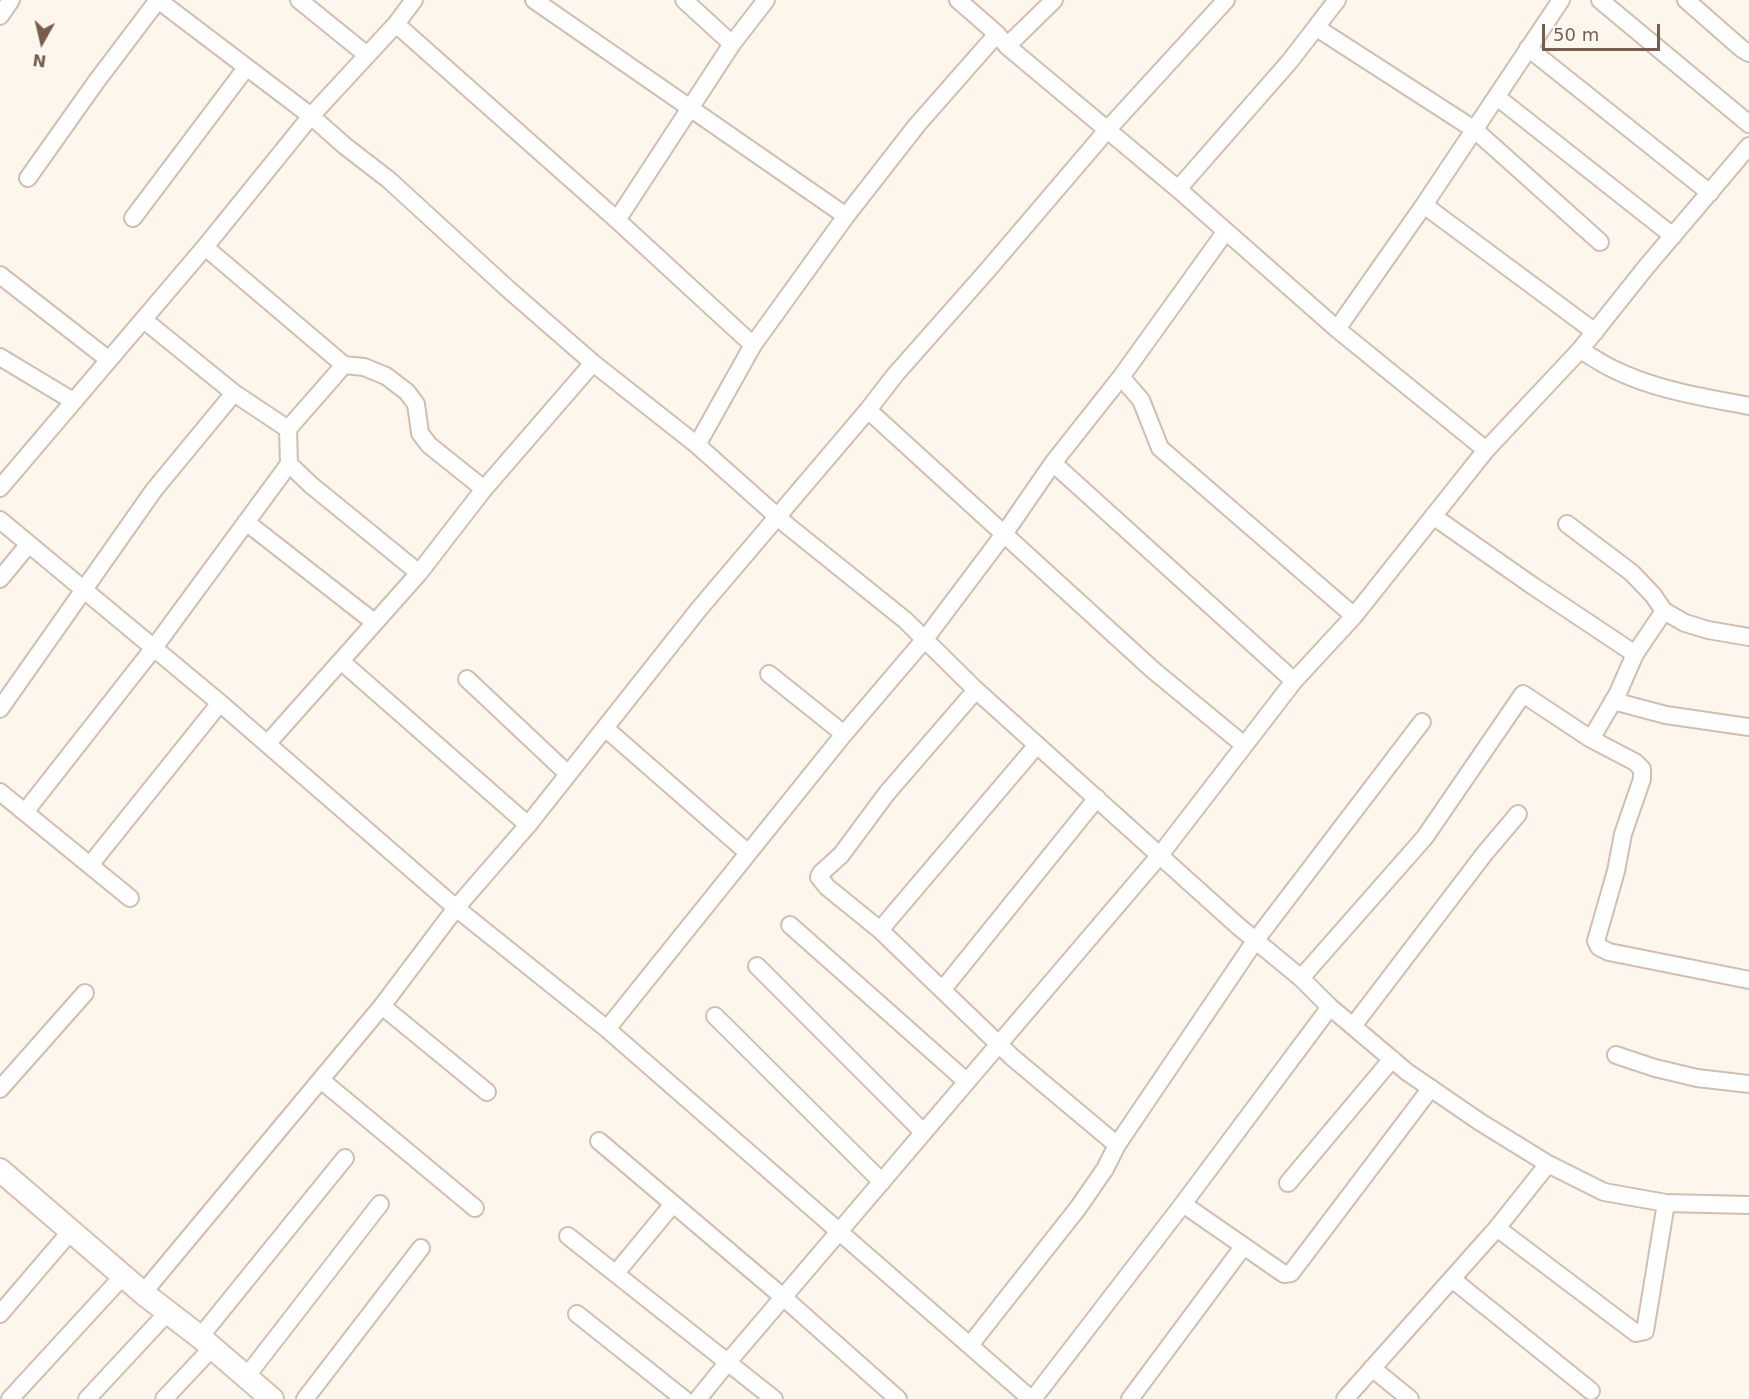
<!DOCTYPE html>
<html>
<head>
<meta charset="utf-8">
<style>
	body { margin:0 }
	#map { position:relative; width:1749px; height:1399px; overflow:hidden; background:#fdf6ec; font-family:"DejaVu Sans",sans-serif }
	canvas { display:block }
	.north { position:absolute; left:12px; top:12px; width:60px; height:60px; -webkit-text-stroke:4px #fffaf3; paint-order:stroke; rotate:188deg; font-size:16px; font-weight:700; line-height:24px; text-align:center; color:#7a5c4d }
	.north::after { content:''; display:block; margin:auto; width:21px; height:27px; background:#7a5c4d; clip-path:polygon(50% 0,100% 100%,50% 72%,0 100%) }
	.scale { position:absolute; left:1542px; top:24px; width:118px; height:27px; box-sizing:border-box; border:3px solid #7a5c4d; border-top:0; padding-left:8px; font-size:18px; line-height:21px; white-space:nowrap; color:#7a5c4d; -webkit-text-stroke:4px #fffaf3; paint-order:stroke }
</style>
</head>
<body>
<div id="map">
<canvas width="1749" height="1399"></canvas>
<div class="north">N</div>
<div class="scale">50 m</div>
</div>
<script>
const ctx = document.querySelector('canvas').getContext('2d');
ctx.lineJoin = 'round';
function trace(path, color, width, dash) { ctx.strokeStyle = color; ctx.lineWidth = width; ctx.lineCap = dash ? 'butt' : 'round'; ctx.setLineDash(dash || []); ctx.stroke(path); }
const street = new Path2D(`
	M 158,0 L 311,116 L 345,146 L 389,180 L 508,289 L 593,363 L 697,445 L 788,526 L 905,620 L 976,690 L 1238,926 L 1301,978 L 1330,1007 L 1407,1072 L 1480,1122 L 1548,1164 L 1604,1192 L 1666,1203 L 1749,1205
	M 299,0 L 367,55
	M 534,0 L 846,216
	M 684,0 L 732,44
	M 958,0 L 997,34 L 1007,46 L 1178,189 L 1337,329 L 1486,450
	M 1600,0 L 1749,124
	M 1686,0 L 1742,49 L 1749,53
	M 0,16 L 11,0
	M 396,24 L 617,220 L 753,345
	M 1317,28 L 1475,130 L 1600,242
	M 1007,46 L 1054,0
	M 1528,48 L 1710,193
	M 1497,97 L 1673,236
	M 28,178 L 96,82 L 158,0
	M 1178,189 L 1290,61 L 1337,0
	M 1424,205 L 1595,332
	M 133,218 L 246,68
	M 617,220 L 732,44 L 766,0
	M 205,247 L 344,365
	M 0,275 L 109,360
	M 144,320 L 234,393 L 288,429 L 289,464 L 311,485 L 419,573
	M 1337,329 L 1424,205 L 1561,0
	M 1580,350 C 1591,356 1602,364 1613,369 C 1655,390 1703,397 1749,406
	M 0,357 L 73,401
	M 1121,377 L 1141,400 L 1160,448 L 1354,616
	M 868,410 L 1153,670 L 1244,745
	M 288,429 L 344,365 L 364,367 L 386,376 L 407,392 L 416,404 L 420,433 L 429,445 L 484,489
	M 697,445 L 753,345 L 846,216 L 917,125 L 997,34
	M 1053,463 L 1294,681
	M 0,488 L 205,247 L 311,116 L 396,24 L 414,0
	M 1433,516 L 1533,586 L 1635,654 L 1618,693 L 1591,739
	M 0,520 L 220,703 L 456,908 L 607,1029 L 1031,1399
	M 246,522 L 374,622
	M 1567,524 L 1632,573 L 1653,595 L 1664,611 L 1685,623 L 1708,630 L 1749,637
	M 0,579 L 29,544
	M 1635,654 L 1664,611
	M 341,661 L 528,825
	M 769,674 L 844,734
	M 467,679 L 568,774
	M 1613,701 L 1666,715 L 1749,727
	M 0,709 L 154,490 L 234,393
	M 605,728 L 747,852
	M 267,744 L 419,573 L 484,489 L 593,363
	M 0,792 L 130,898
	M 25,812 L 153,649 L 289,464
	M 90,865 L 220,703
	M 790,925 L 966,1081
	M 880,930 L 1037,745
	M 757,966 L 923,1132
	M 1301,978 L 1425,837 L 1523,694 L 1591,739 L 1635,762 L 1642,769 L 1642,779 L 1623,834 L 1616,871 L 1596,941 L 1599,947 L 1609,952 L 1749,980
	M 943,989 L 1097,798
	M 382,1006 L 487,1092
	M 715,1016 L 882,1182
	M 1353,1026 L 1485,853 L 1518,814
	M 607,1029 L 844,734 L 925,639 L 1004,534 L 1053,463 L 1121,377 L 1226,231
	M 1616,1055 L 1655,1068 L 1697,1078 L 1749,1084
	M 321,1080 L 475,1208
	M 0,1089 L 85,993
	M 599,1141 L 783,1297 L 898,1399
	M 1117,1145 L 1255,941 L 1422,722
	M 1288,1183 L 1392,1059
	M 1183,1204 L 1284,1274 L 1291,1273 L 1431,1088
	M 1497,1228 L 1636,1333 L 1645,1331 L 1666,1203
	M 568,1236 L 774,1399
	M 616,1273 L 673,1204
	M 1452,1279 L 1591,1391
	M 143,1293 L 382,1006 L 456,908 L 528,825 L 699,609 L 868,410 L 895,375 L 986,272 L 1108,129 L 1226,0
	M 0,1314 L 71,1231
	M 577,1314 L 684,1399
	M 200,1337 L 345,1158
	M 970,1345 L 1078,1208 L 1105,1169 L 1117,1145 L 1012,1057 L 880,930 L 827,887 L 819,877 L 821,873 L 841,855 L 887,793 L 976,690
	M 1372,1368 L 1410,1399
	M 246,1377 L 380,1204
	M 10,1399 L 123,1276
	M 87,1399 L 168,1312
	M 164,1399 L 212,1348
	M 305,1399 L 421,1248
	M 698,1399 L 728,1362 L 1160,855 L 1294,681 L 1354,616 L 1486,450 L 1580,350 L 1647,266 L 1749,146
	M 1033,1399 L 1183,1204 L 1330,1007
	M 1130,1399 L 1243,1247
	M 1345,1399 L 1497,1228 L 1548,1164`);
const secondary = new Path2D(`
	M 0,1170 L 143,1293 L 200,1337 L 272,1399`);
trace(street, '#d1beb0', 20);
trace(secondary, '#d6c0b0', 26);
trace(street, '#fff', 16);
trace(secondary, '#fff', 22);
</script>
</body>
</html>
